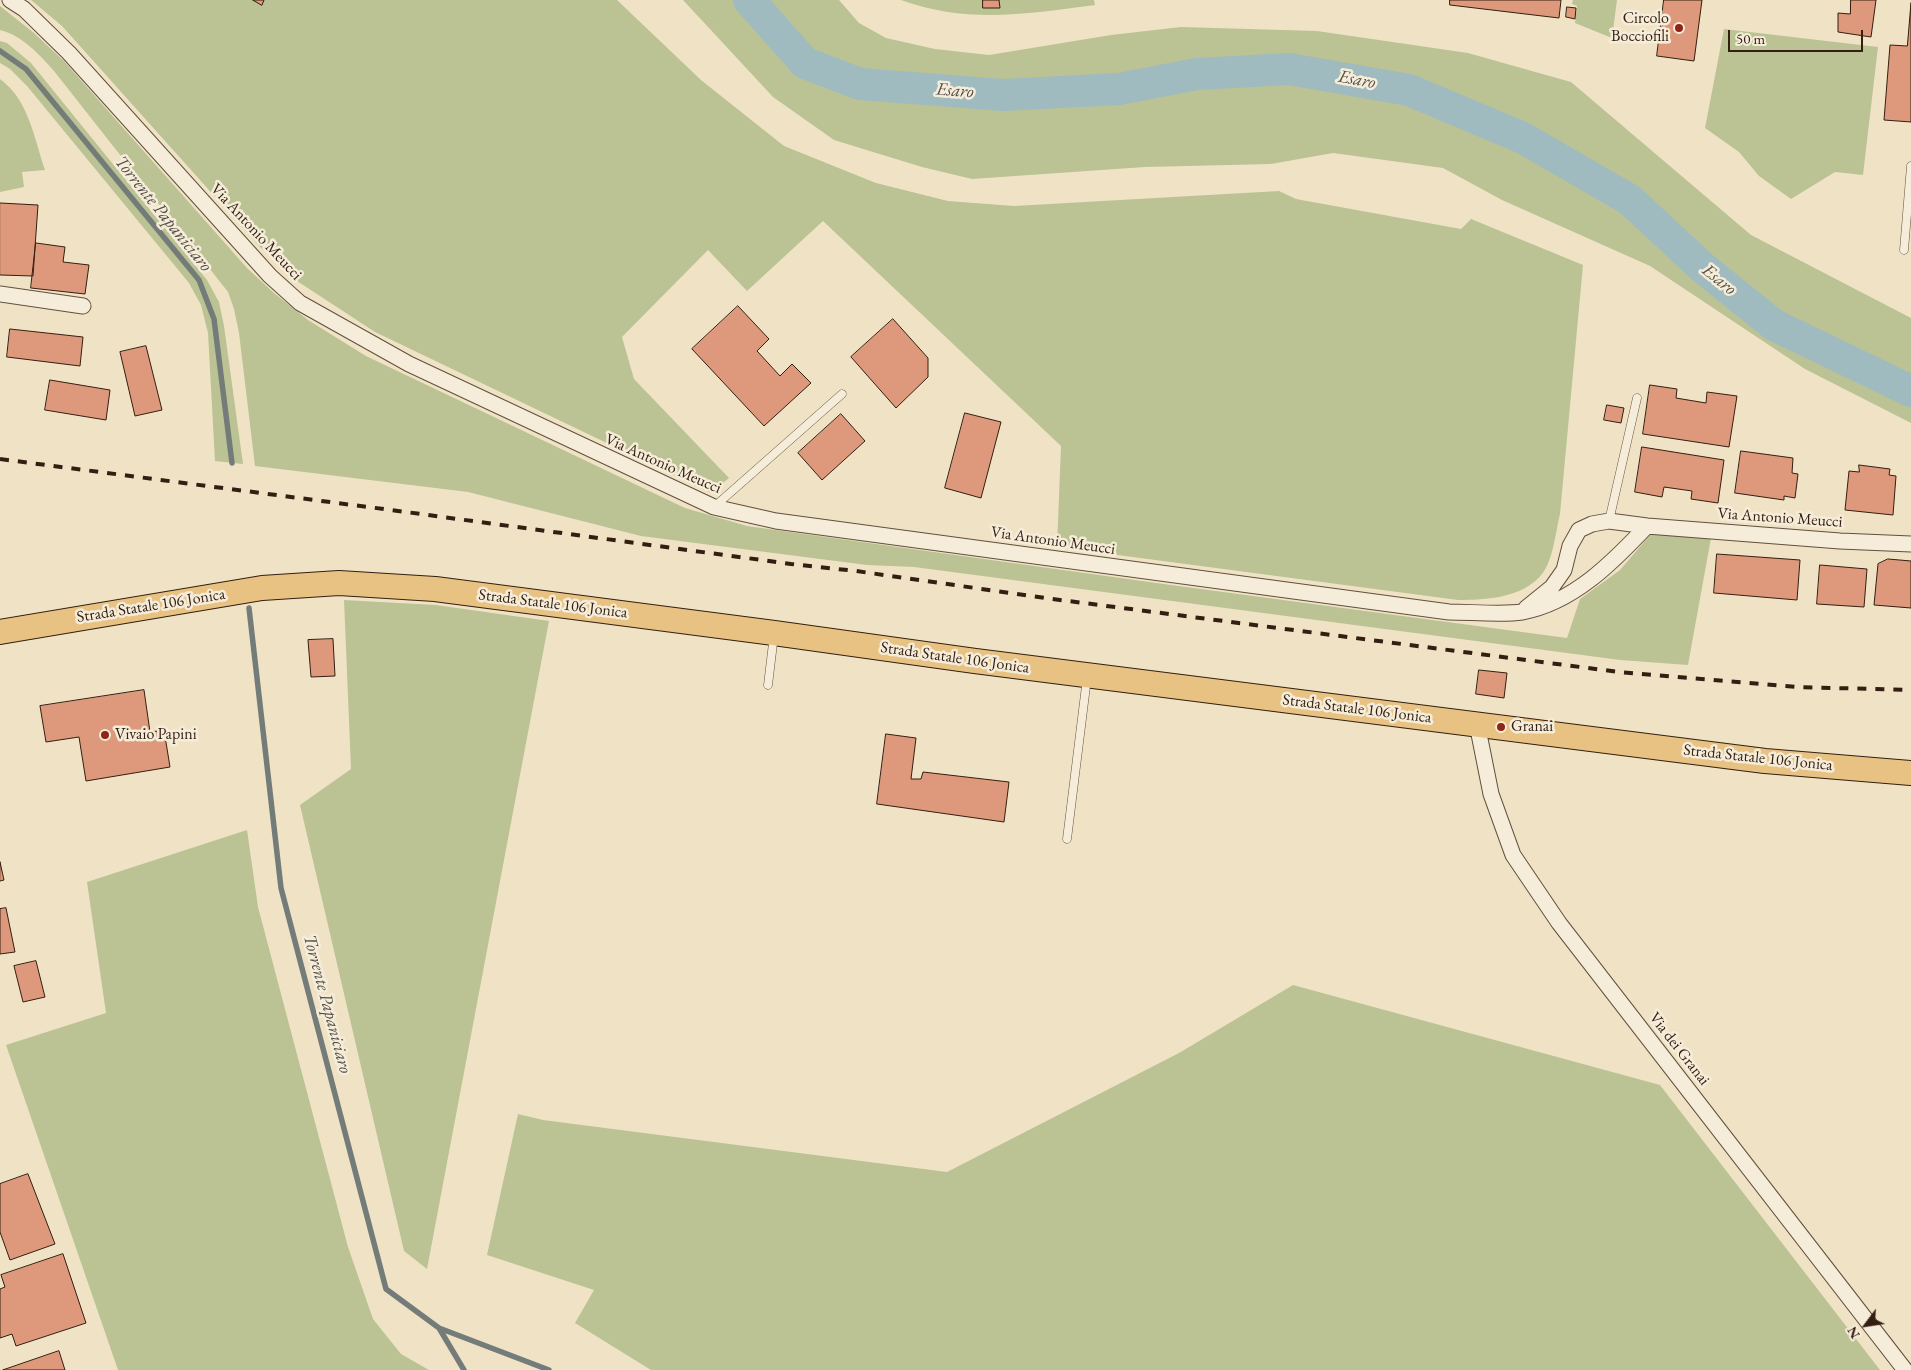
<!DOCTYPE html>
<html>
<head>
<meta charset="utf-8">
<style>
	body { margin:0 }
	#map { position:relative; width:1911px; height:1370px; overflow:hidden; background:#f0e3c5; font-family:"EB Garamond",serif }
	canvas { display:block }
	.north { position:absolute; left:1841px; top:1300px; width:50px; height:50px; -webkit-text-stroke:4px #f5edd9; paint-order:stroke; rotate:239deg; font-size:14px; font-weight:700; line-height:20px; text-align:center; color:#331e11 }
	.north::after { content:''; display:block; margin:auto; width:18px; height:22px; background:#331e11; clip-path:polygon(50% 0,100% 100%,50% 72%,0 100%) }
	.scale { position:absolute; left:1728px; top:30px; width:135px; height:22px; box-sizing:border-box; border:2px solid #331e11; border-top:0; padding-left:6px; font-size:15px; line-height:18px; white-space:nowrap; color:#331e11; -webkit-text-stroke:4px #f5edd9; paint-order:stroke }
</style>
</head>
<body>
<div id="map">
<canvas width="1911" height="1370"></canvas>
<div class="north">N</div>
<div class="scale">50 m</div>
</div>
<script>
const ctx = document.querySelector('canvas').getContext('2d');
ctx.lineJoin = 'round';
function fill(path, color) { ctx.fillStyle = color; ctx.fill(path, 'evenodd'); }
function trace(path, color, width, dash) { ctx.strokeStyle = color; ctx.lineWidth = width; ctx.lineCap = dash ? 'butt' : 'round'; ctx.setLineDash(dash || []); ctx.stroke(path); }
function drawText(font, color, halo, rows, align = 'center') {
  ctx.font = font + ' "EB Garamond",serif'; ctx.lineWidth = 5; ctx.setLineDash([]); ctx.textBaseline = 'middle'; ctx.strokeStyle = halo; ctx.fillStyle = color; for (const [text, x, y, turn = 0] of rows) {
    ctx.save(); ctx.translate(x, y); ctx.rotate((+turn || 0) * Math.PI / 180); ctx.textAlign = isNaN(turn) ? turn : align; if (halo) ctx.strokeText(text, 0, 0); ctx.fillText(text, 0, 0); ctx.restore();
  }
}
const green = new Path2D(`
	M 31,0 L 617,0 L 701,80 L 784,146 L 876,183 L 948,201 L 1014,206 L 1279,191 L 1296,199 L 1461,229 L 1471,219 L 1583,265 L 1560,514 C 1556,530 1553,561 1542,574 C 1523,598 1486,600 1458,600 L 1057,547 L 1061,446 L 823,221 L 747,291 L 708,250 L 622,337 L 634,379 L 729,478 L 711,493 L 375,332 L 297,281 L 260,247 L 62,26 Z
	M 683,0 L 839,0 L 859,23 L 886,38 L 935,49 L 989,55 L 1111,35 L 1181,27 L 1317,31 L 1468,53 L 1571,82 L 1751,235 L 1911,318 L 1911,423 L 1805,369 L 1650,266 L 1502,200 L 1443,168 L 1333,153 L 1271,164 L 1145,167 L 972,179 L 922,167 L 834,140 L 773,97 Z
	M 901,0 L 1094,0 L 1095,5 C 1028,14 966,24 901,0 Z
	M 1573,0 L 1617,0 L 1612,38 L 1575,23 L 1577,6 L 1572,4 Z
	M 0,6 L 34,33 L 64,61 L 247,268 L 274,293 L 308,320 L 366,356 L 685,508 L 747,526 L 1171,585 L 1567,638 L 1580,599 L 1620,570 L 1650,535 L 1656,533 L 1711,538 L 1688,665 L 1620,660 L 914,567 L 867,565 L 641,536 L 468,492 L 255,466 L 239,333 L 234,309 L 228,292 L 54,71 C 39,54 23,36 0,30 Z
	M 1724,29 L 1878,47 L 1863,175 L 1835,172 L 1791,199 L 1759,176 L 1739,152 L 1705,128 Z
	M 0,41 L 7,43 L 31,63 L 207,280 L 219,302 L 224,326 L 243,464 L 215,461 L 208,333 L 201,305 L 189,283 L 27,86 L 10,69 L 0,63 Z
	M 0,79 C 29,100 34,138 45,170 L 22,172 L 24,187 L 0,192 Z
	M 344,600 L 436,605 L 549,621 L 427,1269 L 404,1251 L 300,805 L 351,769 Z
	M 247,830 L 258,907 L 348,1247 L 373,1319 L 401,1354 L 429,1370 L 118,1370 L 6,1045 L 106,1013 L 87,882 Z
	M 1293,985 L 1660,1085 L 1880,1370 L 651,1370 L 575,1323 L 594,1290 L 487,1255 L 518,1114 L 543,1120 L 947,1172 L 1179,1053 Z`);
const stream = new Path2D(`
	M 0,51 L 26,69 L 199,280 L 214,319 L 232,463
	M 249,608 L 281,888 L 386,1289 L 439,1328 L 464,1370
	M 439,1328 L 549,1370`);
const river = new Path2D(`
	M 749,0 L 805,63 L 860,84 L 1003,95 L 1119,89 L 1197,74 L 1289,69 L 1409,90 L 1523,138 L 1630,200 L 1702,267 L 1774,325 L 1911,391`);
const building = new Path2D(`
	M 253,0 L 264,0 L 262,5 Z
	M 983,0 L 999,0 L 1000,8 L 983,8 Z
	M 1450,0 L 1561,0 L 1559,18 L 1450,5 Z
	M 1664,0 L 1702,0 L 1694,61 L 1657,56 Z
	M 1851,0 L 1876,0 L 1871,37 L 1838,32 L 1838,13 L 1850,14 Z
	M 1911,3 L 1911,122 L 1884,120 L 1890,45 L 1907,46 Z
	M 1567,7 L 1576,8 L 1575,19 L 1566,17 Z
	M 0,203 L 38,205 L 33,276 L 0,275 Z
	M 36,243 L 65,247 L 63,262 L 89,265 L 85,294 L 31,288 Z
	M 738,306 L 769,339 L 757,351 L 780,376 L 792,364 L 811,383 L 764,426 L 692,349 Z
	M 893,319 L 928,358 L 928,377 L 896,408 L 851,357 Z
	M 10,329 L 83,337 L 80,366 L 7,357 Z
	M 146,346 L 162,410 L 135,416 L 120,352 Z
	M 50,380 L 110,390 L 106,420 L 45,410 Z
	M 1650,385 L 1677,389 L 1676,398 L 1706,403 L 1707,392 L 1737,396 L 1729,447 L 1643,434 Z
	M 1607,405 L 1624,408 L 1621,423 L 1604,420 Z
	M 965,413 L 1001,422 L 981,498 L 945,488 Z
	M 841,414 L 865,441 L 822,480 L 798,453 Z
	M 1642,447 L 1724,460 L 1718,503 L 1691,499 L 1692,491 L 1664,487 L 1662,497 L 1635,492 Z
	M 1741,451 L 1793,458 L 1792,473 L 1798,474 L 1795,498 L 1784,496 L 1784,500 L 1735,493 Z
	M 1859,465 L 1890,469 L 1889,475 L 1896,476 L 1893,515 L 1845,510 L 1849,471 L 1859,472 Z
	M 1717,554 L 1800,560 L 1797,600 L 1714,593 Z
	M 1888,559 L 1911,561 L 1911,608 L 1874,605 L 1878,564 Z
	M 1820,565 L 1867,569 L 1864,607 L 1817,604 Z
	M 333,639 L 335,676 L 311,677 L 308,640 Z
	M 1479,670 L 1507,673 L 1504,698 L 1476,694 Z
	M 144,690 L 150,732 L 164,730 L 170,767 L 86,781 L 79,737 L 46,742 L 40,706 Z
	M 886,734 L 916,738 L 911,779 L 921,779 L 923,772 L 1009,782 L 1004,822 L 877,804 Z
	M 0,862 L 4,880 L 0,881 Z
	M 6,908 L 15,952 L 0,954 L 0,909 Z
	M 36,961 L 45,997 L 23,1002 L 14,966 Z
	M 28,1174 L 55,1244 L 10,1260 L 0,1232 L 0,1184 Z
	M 63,1254 L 86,1323 L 16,1346 L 12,1334 L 0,1338 L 0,1289 L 5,1287 L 1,1275 Z
	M 59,1351 L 65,1370 L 3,1370 Z`);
const service = new Path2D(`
	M 1904,250 L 1911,166
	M 714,507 L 842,394
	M 1609,521 L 1637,398
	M 768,685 L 774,635
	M 1067,839 L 1087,678`);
const minor = new Path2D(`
	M 10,0 L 24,9 L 69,53 L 270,276 L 300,303 L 409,364 L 714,507 L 776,521 L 1449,612 C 1470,612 1503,615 1522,612 C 1573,603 1613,562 1647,526
	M 0,294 L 83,306
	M 1526,608 L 1552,587 L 1564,570 L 1570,546 L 1579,530 L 1592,524 L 1609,521 L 1647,526 L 1840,541 L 1911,544
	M 1477,724 L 1491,794 L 1513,855 L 1559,923 L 1905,1370`);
const primary = new Path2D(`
	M 0,632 L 262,588 L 339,583 L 435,589 L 774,633 L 975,661 L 1765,761 L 1911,773`);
const rail = new Path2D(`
	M 0,459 L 391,510 L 791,564 L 856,571 L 1045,598 L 1619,672 L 1796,687 L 1911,690`);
const markers = [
	[1679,28,5,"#8f2418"],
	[1501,727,5,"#8f2418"],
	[105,735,5,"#8f2418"]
];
const poiNames = [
	["Circolo",1669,19,"right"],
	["Bocciofili",1669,37,"right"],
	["Granai",1511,727],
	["Vivaio Papini",115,735]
];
const streetNames = [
	["Via Antonio Meucci",256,232,47],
	["Via Antonio Meucci",663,464,24],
	["Via Antonio Meucci",1780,518,4],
	["Via Antonio Meucci",1053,541,8],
	["Strada Statale 106 Jonica",553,604,7],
	["Strada Statale 106 Jonica",151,606,-9],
	["Strada Statale 106 Jonica",955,658,8],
	["Strada Statale 106 Jonica",1357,709,7],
	["Strada Statale 106 Jonica",1758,758,6],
	["Via dei Granai",1679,1049,52]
];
const waterNames = [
	["Esaro",1357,80,10],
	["Esaro",955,91,4],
	["Torrente Papaniciaro",163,214,51],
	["Esaro",1719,280,39],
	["Torrente Papaniciaro",327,1004,75]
];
fill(green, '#bbc394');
trace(stream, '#747c79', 5.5);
trace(river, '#9fbbbf', 32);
fill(building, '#de987b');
trace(building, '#331e11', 1);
trace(service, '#624f3e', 9);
trace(minor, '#624f3e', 17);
trace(primary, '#331e11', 26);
trace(service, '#f5edd9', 8);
trace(minor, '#f5edd9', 15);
trace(primary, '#e8c282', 24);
trace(rail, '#331e11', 4, [9, 9]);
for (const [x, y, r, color] of markers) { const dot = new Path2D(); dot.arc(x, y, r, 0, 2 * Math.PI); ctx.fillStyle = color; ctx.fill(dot); trace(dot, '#f5edd9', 2); }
drawText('16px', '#331e11', '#f5edd9', poiNames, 'left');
drawText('16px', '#331e11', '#f5edd9', streetNames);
drawText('italic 18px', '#534d45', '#f5edd9', waterNames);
</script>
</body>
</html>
